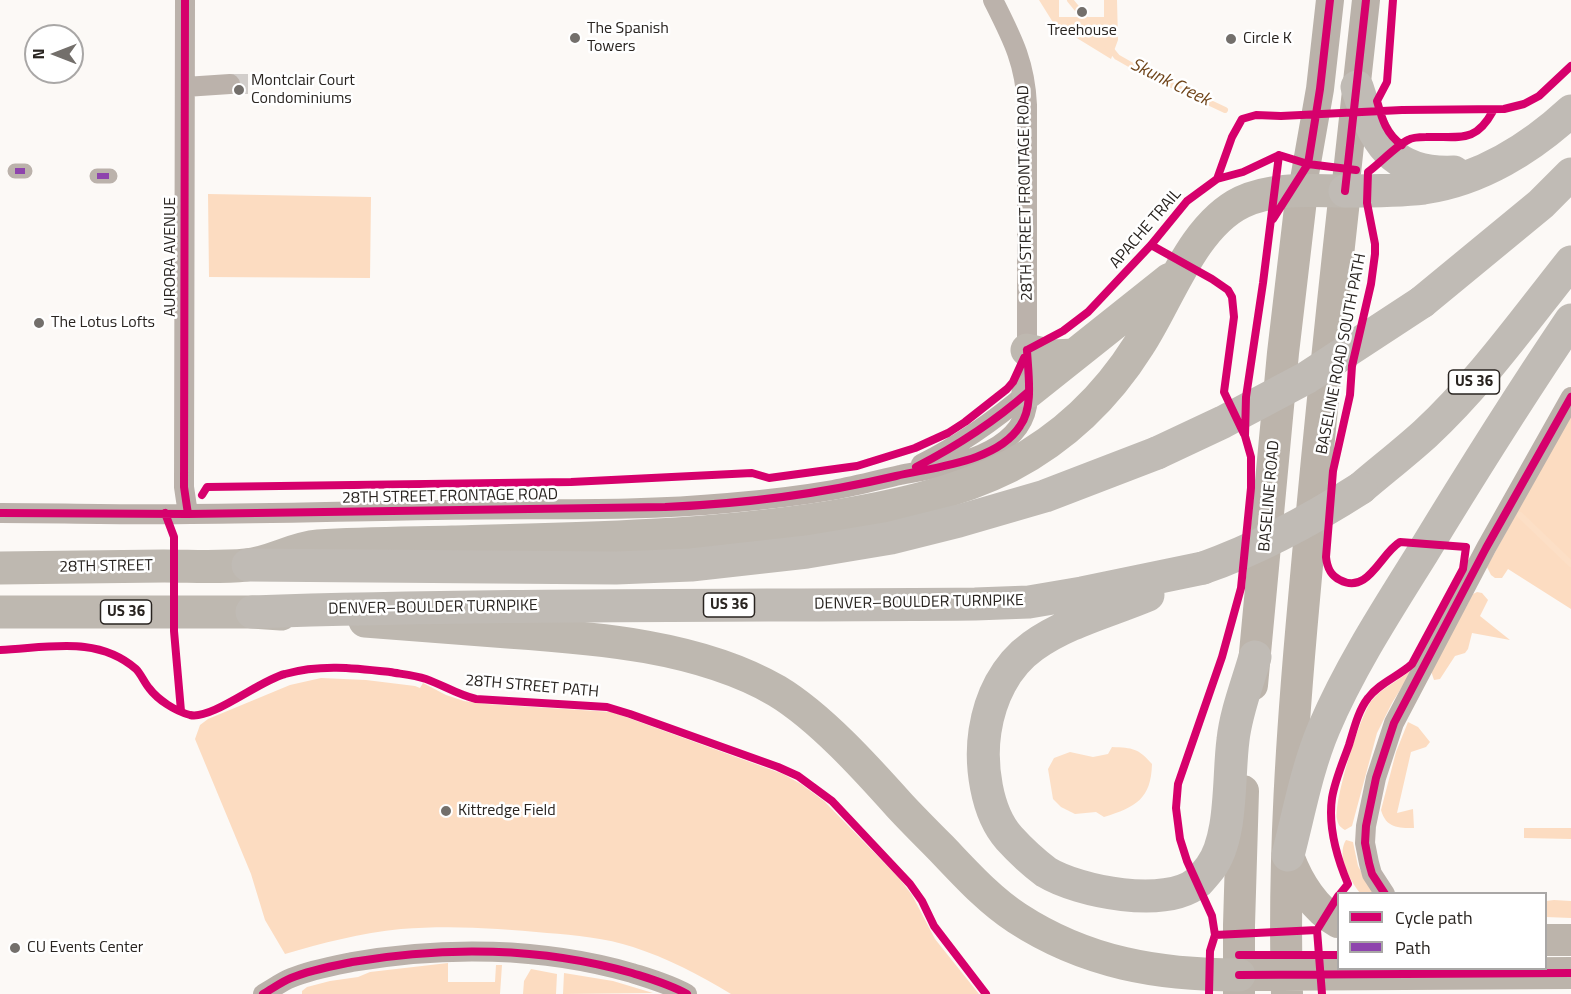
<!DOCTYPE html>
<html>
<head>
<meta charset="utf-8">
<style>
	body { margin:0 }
	#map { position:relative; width:1571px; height:994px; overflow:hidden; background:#fcf9f6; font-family:"Titillium Web",sans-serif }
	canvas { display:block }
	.legend { position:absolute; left:1337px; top:892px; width:210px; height:78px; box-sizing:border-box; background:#fff; border:2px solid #a9a7a6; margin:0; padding:8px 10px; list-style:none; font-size:18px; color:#292420 }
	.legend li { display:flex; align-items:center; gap:12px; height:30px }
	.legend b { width:30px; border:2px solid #a9a7a6 }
	.north { position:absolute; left:24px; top:24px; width:60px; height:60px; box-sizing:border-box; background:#fff; border:2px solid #a9a7a6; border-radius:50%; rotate:270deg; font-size:16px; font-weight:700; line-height:24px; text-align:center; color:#292420 }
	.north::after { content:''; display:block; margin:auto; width:21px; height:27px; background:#736f6b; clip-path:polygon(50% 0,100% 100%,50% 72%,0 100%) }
</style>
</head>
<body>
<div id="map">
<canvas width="1571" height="994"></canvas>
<ul class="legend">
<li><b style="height:8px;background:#d6006c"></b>Cycle path</li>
<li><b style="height:8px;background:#8e44ad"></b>Path</li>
</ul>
<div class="north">N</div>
</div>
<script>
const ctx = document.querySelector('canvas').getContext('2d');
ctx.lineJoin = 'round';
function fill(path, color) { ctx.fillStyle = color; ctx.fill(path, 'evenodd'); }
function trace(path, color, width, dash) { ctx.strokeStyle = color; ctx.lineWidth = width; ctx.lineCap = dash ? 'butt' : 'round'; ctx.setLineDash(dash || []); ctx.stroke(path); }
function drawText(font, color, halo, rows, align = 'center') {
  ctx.font = font + ' "Titillium Web",sans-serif'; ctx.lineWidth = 5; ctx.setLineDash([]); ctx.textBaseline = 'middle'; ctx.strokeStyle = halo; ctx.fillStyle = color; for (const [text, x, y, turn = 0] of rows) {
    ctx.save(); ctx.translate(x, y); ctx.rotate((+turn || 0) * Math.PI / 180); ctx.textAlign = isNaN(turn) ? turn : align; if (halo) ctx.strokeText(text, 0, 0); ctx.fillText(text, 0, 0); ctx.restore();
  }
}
const green = new Path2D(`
	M 208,194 L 371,197 L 370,278 L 209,277 Z
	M 1571,413 L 1571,609 L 1508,569 L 1502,578 L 1495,578 L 1491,575 L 1487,567 Z
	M 1477,592 L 1482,593 L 1488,600 L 1480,616 L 1510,640 L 1472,633 L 1468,649 L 1465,653 L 1455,656 L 1440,679 L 1434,680 L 1431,671 L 1473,594 Z
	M 1415,666 L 1392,703 L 1377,733 L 1352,826 L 1345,830 C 1340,827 1338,825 1337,819 C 1334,800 1360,715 1372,700 C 1384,686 1403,679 1415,666 Z
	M 321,678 L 366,680 L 415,686 L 420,688 L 423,683 L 446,695 L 464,701 L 486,704 L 612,712 L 783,774 L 801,784 L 824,801 L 899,878 L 912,895 L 935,939 L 979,994 L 731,994 C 700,975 667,958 633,947 C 606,938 575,935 547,933 C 499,928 449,925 401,929 C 361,933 322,943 285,954 L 265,920 L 251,874 L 195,739 L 200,725 L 208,719 L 290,685 Z
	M 1408,722 L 1418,727 L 1430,742 L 1426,747 L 1411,752 L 1397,813 L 1413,809 L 1414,828 C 1398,828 1386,828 1381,810 L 1396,752 Z
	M 1524,828 L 1571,828 L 1571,839 L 1524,838 Z
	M 1346,840 L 1353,842 L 1358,866 L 1373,893 L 1360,893 C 1350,880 1336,856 1346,840 Z
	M 1554,900 L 1571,901 L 1571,918 L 1546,917 L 1546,901 Z
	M 448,963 L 448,982 L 495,982 L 496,965 L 502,965 L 500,994 L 302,994 L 302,991 L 307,987 L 330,981 L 358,977 L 370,972 Z
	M 531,969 L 557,974 L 556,994 L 523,994 L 524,981 Z
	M 564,973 L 613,981 L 653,993 L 563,994 Z`);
const water = new Path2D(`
	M 1039,0 L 1059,0 L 1059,17 L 1104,17 L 1104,0 L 1117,0 L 1118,40 L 1111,59 L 1054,24 Z
	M 1112,747 C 1133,748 1138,748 1152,764 C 1151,799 1136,807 1104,817 L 1096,812 L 1075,814 L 1061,807 L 1053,799 L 1048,769 L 1054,758 L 1070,752 L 1093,757 L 1108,754 Z`);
const stream = new Path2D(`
	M 1070,0 L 1088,22
	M 1108,46 L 1117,57 L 1138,69 L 1225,110
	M 1520,515 L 1571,564`);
const minorTunnel = new Path2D(`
	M 230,84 L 248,84`);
const pedestrian = new Path2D(`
	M 15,171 L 25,171
	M 97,176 L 110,176`);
const minor = new Path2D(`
	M 185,0 L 184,487 L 188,514
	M 185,87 L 230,84
	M 921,464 C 960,445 995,420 1028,392
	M 0,513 C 64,513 128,515 191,514 C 273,514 354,511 436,510 C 533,508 630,512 728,503 C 763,500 798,496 833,490 C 856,486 878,480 900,475 C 942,467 1018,457 1027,406 L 1027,105 C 1025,62 1012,38 993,0
	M 1385,894 L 1372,874 L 1369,863 L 1365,843 L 1366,826 L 1376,778 L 1394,723 L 1486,548 L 1571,397
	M 263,994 C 272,989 281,982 291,978 C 310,970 332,966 352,962 C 444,946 542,947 632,973 C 651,979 669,984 687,994`);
const secondary = new Path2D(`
	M 1302,191 L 1320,89 L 1330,0
	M 1345,191 L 1366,0`);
const primary = new Path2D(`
	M 1252,685 L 1283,353 L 1302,191
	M 1289,858 C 1298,882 1315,910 1338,922
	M 1546,940 L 1571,940
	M 1239,975 L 1571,973
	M 1239,994 L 1239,925 L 1243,791
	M 1287,994 C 1283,862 1292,730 1304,599 C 1316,463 1330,327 1345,191`);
const trunk = new Path2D(`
	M 1027,350 L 1053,356 L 1074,355
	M 1028,392 L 1170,279
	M 0,568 C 55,567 109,567 164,566 C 191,566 219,568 246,565 C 270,563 293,548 318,546 C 362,543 408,543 452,542 C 579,539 706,537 831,517 C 892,507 954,494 1010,466 C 1063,438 1107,396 1139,345 C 1168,301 1192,226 1242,202 C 1274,187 1312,191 1345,191
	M 0,612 L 252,612 L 281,614
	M 365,621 C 413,625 460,628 508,632 C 595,638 700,646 777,691 C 820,717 866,768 900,806 C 913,820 927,834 941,848 C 965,873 988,899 1017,918 C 1086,963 1159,975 1239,975`);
const motorway = new Path2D(`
	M 1357,87 C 1374,141 1391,175 1454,172
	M 1345,191 C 1372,191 1398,191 1424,188 C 1480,180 1531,148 1571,111
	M 1422,302 L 1541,204 L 1571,174
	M 1361,488 C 1382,470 1404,453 1425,434 C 1480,383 1524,321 1571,262
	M 248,565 L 616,568 L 691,565 L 807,552 L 891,538 L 959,521 L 1045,496 L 1157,453
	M 1148,595 C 1110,611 1066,622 1033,646 C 1005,666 990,698 985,731 C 980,764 986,812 1009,838 C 1019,849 1034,863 1046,872 C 1079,892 1166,909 1198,882 C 1202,878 1206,873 1210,868 C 1233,838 1228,777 1233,740 C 1236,712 1247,685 1255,657
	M 252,612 C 493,604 734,606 975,604 L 1029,602 L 1082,593 L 1203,568
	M 1288,855 C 1299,813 1307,768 1324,728 C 1350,667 1387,610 1422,554 C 1470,475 1519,397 1571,320`);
const motorwayBridge = new Path2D(`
	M 1157,453 L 1223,422 L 1306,378 L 1422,302
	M 1203,568 C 1260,548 1311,520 1361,488`);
const quiet = new Path2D(`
	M 15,171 L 25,171
	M 97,176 L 110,176`);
const cycleway = new Path2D(`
	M 185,0 L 184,487 L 188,514
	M 1393,0 L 1387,82 L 1377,101 C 1382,119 1386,134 1402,145
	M 1217,179 L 1243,172 L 1279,155 L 1308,164 L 1356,170
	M 1345,191 L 1366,0
	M 1273,219 L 1308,164 L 1320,89 L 1330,0
	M 1151,245 L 1212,279 L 1228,290 L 1232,297 L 1234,317 L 1224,392 L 1244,434
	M 1027,350 L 1063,331 L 1088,312 L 1151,245 L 1187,201 L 1217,179 L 1232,137 L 1242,119 L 1256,115 L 1281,116 L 1402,110 L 1504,109 L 1524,104 L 1539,96 L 1571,66
	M 916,467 C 957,446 994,422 1028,392
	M 202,495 L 207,487 L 571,482 L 752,473 L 769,478 L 857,466 L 915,448 L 948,433 L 965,422 L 1007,389 L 1013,382 L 1024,358
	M 0,513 L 188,514 L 665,507 C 743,504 820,494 896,476 C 934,467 997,462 1020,426 C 1034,407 1028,373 1027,350
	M 165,513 L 174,537 L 174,631 L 181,711
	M 0,650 C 48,648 97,635 136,669 C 141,674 144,682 149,688 C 158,700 175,711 190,715 C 212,720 260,680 285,674 C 320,664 354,668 390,672 C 401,674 414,675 426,679 C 443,685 458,695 476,699 L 607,707 L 630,714 L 778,767 L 798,776 L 832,801 L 910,884 L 922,901 L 934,926 L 986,994
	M 1340,894 L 1348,884 C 1337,858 1328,826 1332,798 C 1335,780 1343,762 1349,745 C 1354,729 1358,711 1368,698 C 1379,683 1399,676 1412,664 L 1463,569 L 1466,547 L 1400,542 C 1380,554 1368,595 1340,580 C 1330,575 1327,567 1326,557 L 1333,471 L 1350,395 L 1352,366 L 1371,284 L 1375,254 L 1375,244 L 1367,203 L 1368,172 C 1379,164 1397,145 1408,140 C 1413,137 1420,137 1426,137 C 1460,136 1475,144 1493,111
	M 1385,894 L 1372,874 L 1369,863 L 1365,843 L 1366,826 L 1376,778 L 1394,723 L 1486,548 L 1571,397
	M 1215,935 L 1317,930
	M 1239,955 L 1338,955
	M 1239,975 L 1571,973
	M 263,994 C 272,989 281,982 291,978 C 310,970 332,966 352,962 C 444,946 542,947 632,973 C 651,979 669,984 687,994
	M 1209,994 L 1210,951 L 1215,935 L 1212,916 L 1187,861 L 1180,839 L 1176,808 L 1178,784 L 1222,657 L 1241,588 L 1251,488 L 1251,457 L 1245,436 L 1246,397 L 1263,283 L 1279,155
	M 1322,994 L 1317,930 L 1338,896`);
const markers = [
	[1082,12,6,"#736f6b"],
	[575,38,6,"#736f6b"],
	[1231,39,6,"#736f6b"],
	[239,90,6,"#736f6b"],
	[39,323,6,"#736f6b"],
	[446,811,6,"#736f6b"],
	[15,948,6,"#736f6b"]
];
const shields = [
	[1474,382,51],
	[729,605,51],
	[126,612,51]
];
const shieldNames = [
	["US 36",1474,382],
	["US 36",729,605],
	["US 36",126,612]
];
const poiNames = [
	["The Spanish",587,29],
	["Towers",587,47],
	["Treehouse",1082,31,"center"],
	["Circle K",1243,39],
	["Montclair Court",251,81],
	["Condominiums",251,99],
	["The Lotus Lofts",51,323],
	["Kittredge Field",458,811],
	["CU Events Center",27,948]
];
const streetNames = [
	["28TH STREET FRONTAGE ROAD",1026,193,-91],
	["APACHE TRAIL",1146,229,-49],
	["AURORA AVENUE",171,257,-90],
	["BASELINE ROAD SOUTH PATH",1342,354,-79],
	["BASELINE ROAD",1270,496,-85],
	["28TH STREET FRONTAGE ROAD",450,497,-1],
	["28TH STREET",106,567,-1],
	["DENVER–BOULDER TURNPIKE",919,603,-1],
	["DENVER–BOULDER TURNPIKE",433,608,-1],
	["28TH STREET PATH",532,687,5]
];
const waterNames = [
	["Skunk Creek",1170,83,26]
];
fill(green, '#fcdcc1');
fill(water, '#fcdfc6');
trace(stream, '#fcdfc6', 6);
trace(minorTunnel, '#d2cecb', 20, [20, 10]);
trace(pedestrian, '#bbb2ab', 15);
trace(minor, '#bbb2ab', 20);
trace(secondary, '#bab2aa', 28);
trace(primary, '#bcb4ab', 32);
trace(trunk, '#beb8b0', 33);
trace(motorway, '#c0bbb5', 33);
trace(motorwayBridge, '#c0bbb5', 33);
trace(quiet, '#8e44ad', 6, [12, 6]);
trace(cycleway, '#d6006c', 8);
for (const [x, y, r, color] of markers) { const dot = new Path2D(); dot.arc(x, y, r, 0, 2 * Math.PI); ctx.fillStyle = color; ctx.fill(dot); trace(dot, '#fff', 2); }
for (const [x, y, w] of shields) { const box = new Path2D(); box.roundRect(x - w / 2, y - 12, w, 24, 4.5); ctx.fillStyle = '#fff'; ctx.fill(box); trace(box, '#292420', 1.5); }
drawText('bold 15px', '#292420', null, shieldNames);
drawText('16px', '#292420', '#fff', poiNames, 'left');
drawText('16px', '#292420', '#fff', streetNames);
drawText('italic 18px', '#70451a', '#fff', waterNames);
</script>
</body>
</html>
